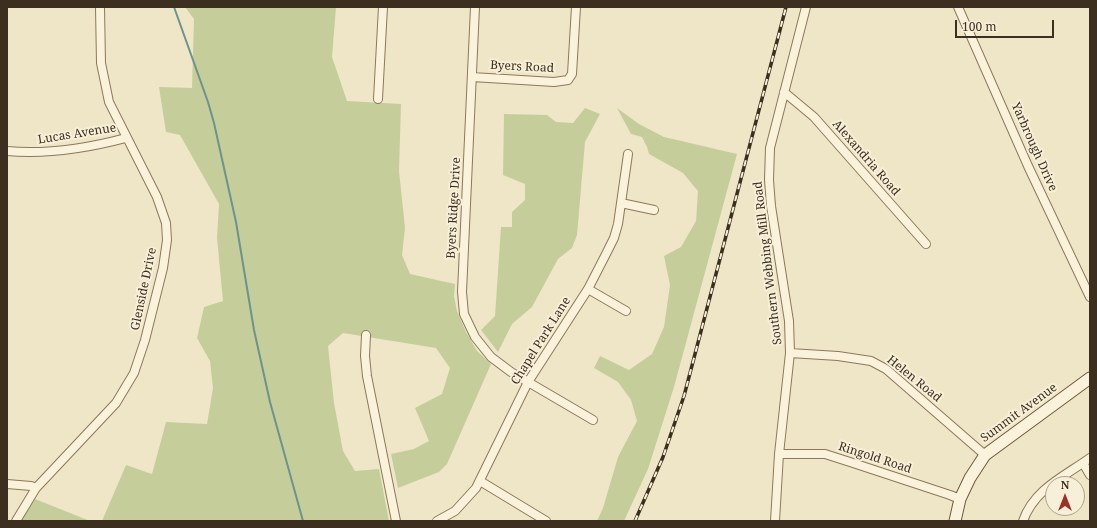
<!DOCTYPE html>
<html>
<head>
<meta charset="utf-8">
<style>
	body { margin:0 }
	#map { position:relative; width:1097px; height:528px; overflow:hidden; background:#efe6c7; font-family:"Noto Serif",serif }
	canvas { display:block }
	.frame { position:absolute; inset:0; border:8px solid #3c2f20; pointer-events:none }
	.north { position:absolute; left:1045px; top:476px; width:40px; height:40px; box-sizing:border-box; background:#f7efd7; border:1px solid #aca28e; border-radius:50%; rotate:0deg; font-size:11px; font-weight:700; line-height:16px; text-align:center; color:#3c2f20 }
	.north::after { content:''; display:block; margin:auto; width:14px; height:18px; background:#9c312a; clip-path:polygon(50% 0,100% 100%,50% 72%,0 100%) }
	.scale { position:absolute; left:955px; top:20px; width:99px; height:18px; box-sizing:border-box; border:2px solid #3c2f20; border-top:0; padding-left:5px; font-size:12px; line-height:14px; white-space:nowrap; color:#3c2f20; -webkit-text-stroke:3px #f7efd7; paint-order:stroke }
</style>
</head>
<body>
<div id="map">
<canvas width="1097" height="528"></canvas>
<div class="frame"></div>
<div class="north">N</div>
<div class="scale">100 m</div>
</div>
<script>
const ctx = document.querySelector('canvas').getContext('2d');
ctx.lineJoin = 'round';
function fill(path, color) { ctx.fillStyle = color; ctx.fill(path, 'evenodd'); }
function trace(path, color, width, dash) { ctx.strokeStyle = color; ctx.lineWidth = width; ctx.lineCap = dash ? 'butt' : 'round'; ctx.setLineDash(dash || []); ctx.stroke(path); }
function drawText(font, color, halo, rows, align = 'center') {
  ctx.font = font + ' "Noto Serif",serif'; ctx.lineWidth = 4; ctx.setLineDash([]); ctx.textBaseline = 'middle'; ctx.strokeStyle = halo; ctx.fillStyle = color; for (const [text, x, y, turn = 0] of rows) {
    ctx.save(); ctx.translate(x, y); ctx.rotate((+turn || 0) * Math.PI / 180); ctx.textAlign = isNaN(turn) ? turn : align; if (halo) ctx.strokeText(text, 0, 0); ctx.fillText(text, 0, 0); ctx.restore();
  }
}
const green = new Path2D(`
	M 185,7 L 336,7 L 332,57 L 347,101 L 401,104 L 399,171 L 405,228 L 402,255 L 410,274 L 455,284 L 454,296 L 457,311 L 466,332 L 477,351 L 491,364 L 447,464 L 439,472 L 398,488 L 391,454 L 414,449 L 429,441 L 415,408 L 442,394 L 450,368 L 436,348 L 343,333 L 328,346 L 334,403 L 343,451 L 355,471 L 379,469 L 389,521 L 102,521 L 126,465 L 152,474 L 166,422 L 207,424 L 213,388 L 210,361 L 197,338 L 204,307 L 223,301 L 217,238 L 219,204 L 180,135 L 166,132 L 159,87 L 192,88 L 194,19 Z
	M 585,108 L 600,114 L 585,142 L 577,235 L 572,248 L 558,259 L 532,307 L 512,324 L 498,352 L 481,330 L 495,316 L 501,227 L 512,227 L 512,212 L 525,200 L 525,184 L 503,175 L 504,114 L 547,115 L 556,122 L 573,123 Z
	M 617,108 L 639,124 L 664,137 L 737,154 L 674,387 L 648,469 L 624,521 L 597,521 L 603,508 L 618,457 L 637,421 L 631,400 L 618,382 L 594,368 L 600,356 L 629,370 L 652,354 L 664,327 L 670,285 L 664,256 L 681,247 L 696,221 L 698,191 L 683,173 L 649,154 L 647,147 L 642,137 L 631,134 Z
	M 35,499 L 90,521 L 21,521 Z`);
const stream = new Path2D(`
	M 174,7 L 208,102 L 214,123 L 236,222 L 254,330 L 270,402 L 303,521`);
const minor = new Path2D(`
	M 475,7 L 462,292 L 464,314 L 475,337 L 491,357 L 511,372 L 593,420
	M 958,7 L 1028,166 L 1090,297
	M 472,77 L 554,82 L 568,80 L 572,74 L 576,7
	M 784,92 L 814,117 L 926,244
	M 378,99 L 383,7
	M 7,151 C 47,155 88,148 126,138
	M 621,203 L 654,210
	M 588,289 L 626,311
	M 366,335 L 365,356 L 367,376 L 396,521
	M 790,353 L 838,356 L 871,361 L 886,369 L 985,455
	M 779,454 L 825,454 L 850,462 L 950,495 L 960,499
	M 1083,463 L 1090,475
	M 480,481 L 546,521
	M 7,484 L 31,486 L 36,488
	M 16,521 L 36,488 L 116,403 L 134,373 L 145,340 L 163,268 L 167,240 L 166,223 L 157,197 L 109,102 L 101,63 L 100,7
	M 437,521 L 455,511 L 476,488 L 528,382 L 588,289 L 605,256 L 614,238 L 618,224 L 628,154
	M 775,521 L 779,454 L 790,353 L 789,321 L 771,206 L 769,180 L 770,148 L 806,7
	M 1023,521 C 1034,489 1065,476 1090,458`);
const secondary = new Path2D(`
	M 955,521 L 960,499 L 970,478 L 985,455 L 1090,378`);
const rail = new Path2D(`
	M 635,521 L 663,457 L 684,396 L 786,7`);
const streetNames = [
	["Byers Road",522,67,3],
	["Lucas Avenue",77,134,-9],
	["Yarbrough Drive",1034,147,66],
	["Alexandria Road",866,158,49],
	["Byers Ridge Drive",454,208,-87],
	["Southern Webbing Mill Road",768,263,-97],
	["Glenside Drive",144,289,-78],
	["Chapel Park Lane",541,341,-58],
	["Helen Road",914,379,39],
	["Summit Avenue",1019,413,-36],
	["Ringold Road",875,458,18]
];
fill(green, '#c5ce9a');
trace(stream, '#6e928c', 2);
trace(minor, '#8c785c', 10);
trace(secondary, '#6e593f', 13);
trace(minor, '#faf2db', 8);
trace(secondary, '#faf2db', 11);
trace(rail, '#3c2f20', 3.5);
trace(rail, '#f7efd7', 2, [6]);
drawText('12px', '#3c2f20', '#f7efd7', streetNames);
</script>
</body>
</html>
